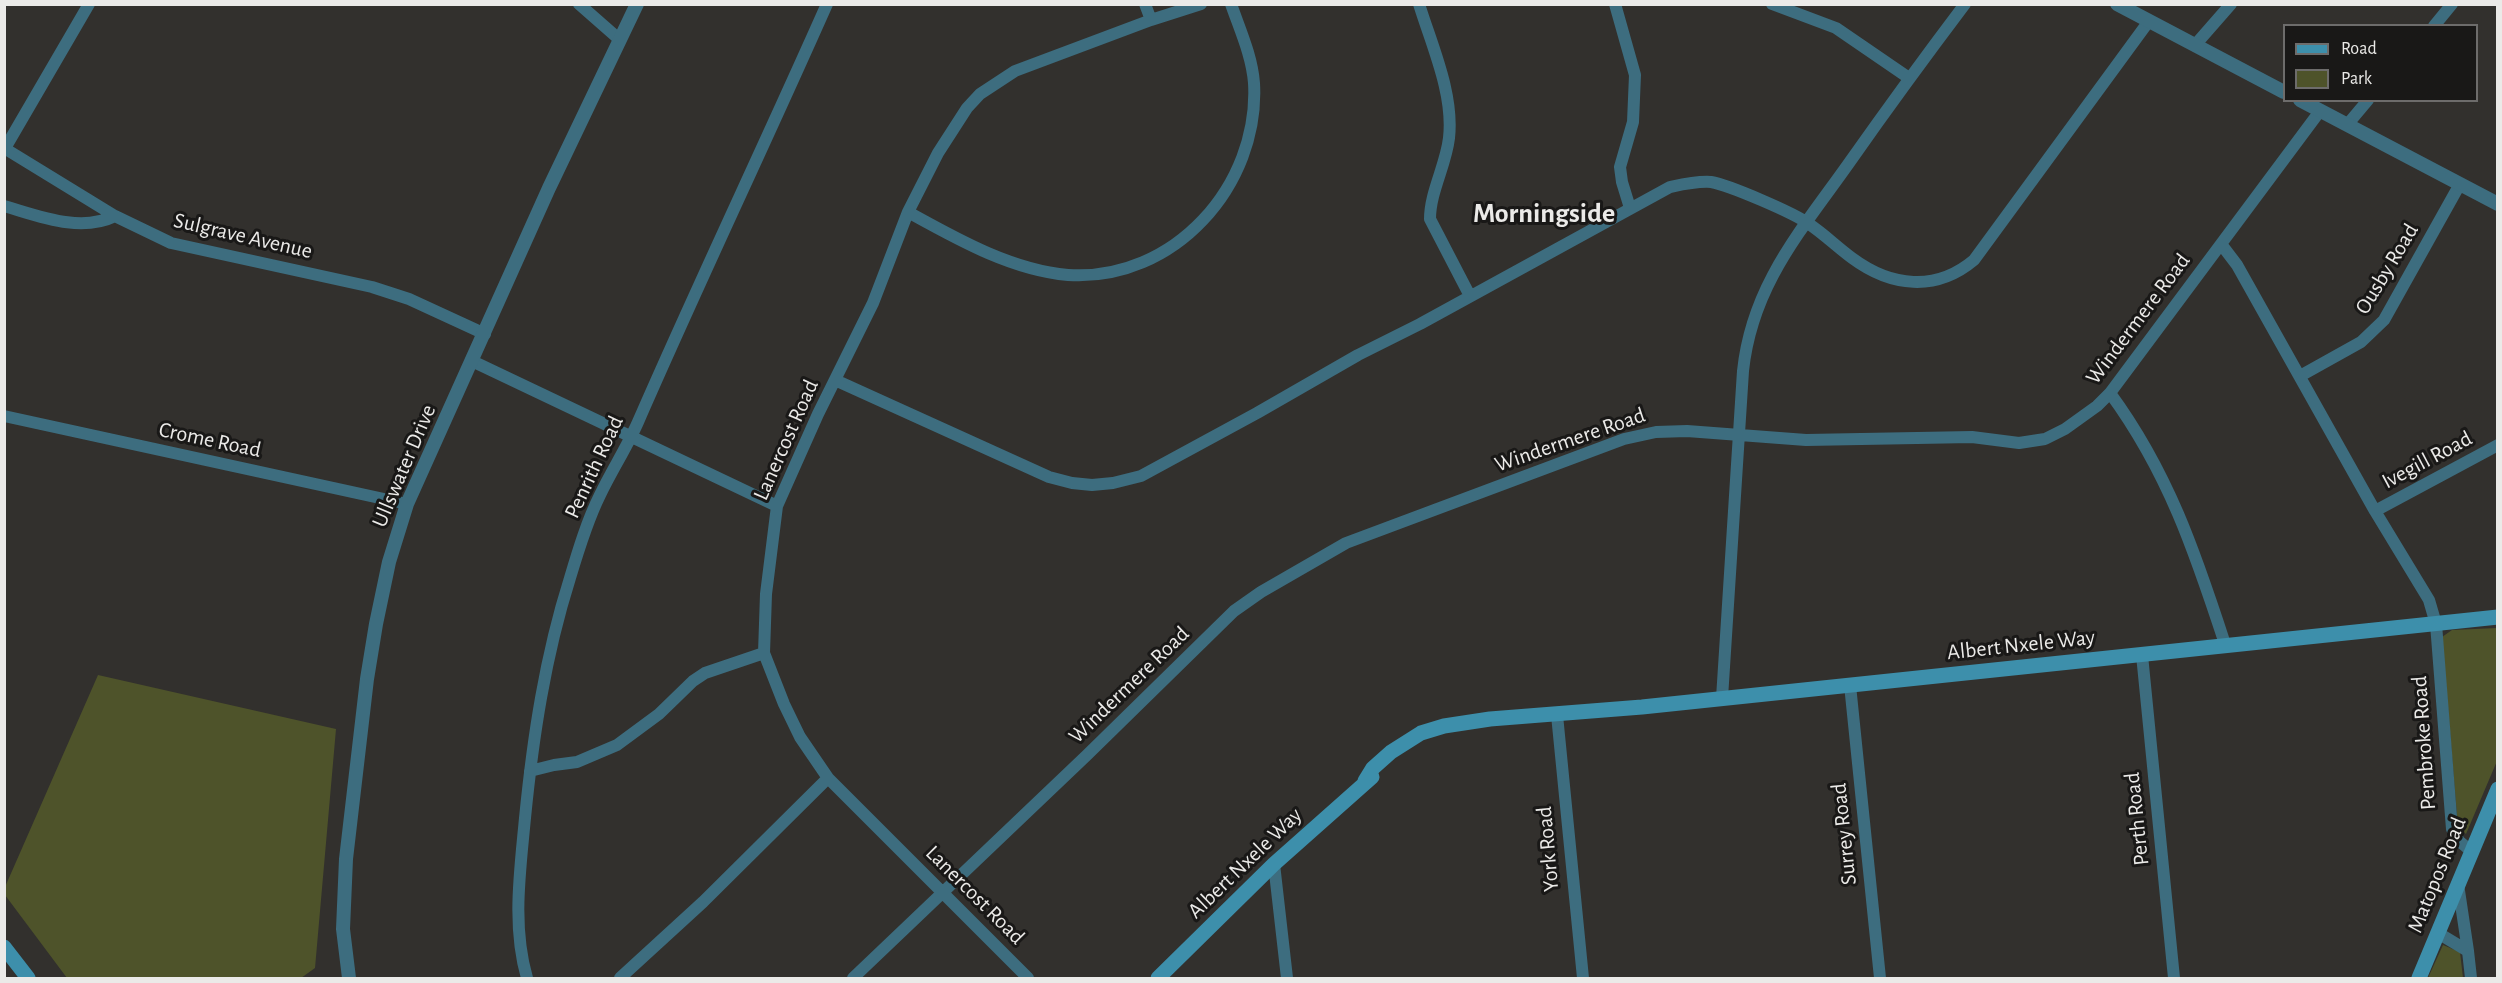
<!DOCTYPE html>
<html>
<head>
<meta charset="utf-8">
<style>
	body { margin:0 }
	#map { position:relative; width:2502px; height:983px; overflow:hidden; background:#32302d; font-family:"Alegreya Sans",sans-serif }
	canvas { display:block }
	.frame { position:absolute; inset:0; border:6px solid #ebeae8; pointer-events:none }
	.legend { position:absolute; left:2283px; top:24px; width:195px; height:78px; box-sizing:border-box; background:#191817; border:2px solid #6d6c6b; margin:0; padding:8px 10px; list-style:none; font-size:18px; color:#ebeae8 }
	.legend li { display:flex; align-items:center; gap:12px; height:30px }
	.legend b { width:30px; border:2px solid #6d6c6b }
</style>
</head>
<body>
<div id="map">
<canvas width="2502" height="983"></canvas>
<div class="frame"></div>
<ul class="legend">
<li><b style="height:8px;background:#3d8fab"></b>Road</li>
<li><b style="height:16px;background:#4e532a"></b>Park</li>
</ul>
</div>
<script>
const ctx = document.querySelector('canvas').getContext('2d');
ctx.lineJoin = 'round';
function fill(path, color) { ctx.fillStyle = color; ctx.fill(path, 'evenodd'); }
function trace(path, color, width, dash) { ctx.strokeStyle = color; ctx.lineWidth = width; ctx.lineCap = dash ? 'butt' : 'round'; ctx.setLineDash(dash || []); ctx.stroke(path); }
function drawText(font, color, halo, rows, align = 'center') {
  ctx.font = font + ' "Alegreya Sans",sans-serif'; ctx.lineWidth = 6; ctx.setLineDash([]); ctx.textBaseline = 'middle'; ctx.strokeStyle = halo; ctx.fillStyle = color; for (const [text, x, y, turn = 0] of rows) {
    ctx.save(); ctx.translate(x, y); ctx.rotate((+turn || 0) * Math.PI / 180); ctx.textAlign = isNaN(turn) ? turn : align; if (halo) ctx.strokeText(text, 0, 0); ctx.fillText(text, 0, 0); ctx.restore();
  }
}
const green = new Path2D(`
	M 2497,628 L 2497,761 L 2466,834 L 2458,827 L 2442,637 L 2452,630 Z
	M 98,675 L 336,729 L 315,968 L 301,978 L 67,978 L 5,895 L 5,887 Z
	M 2443,945 L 2460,952 L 2463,978 L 2428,978 Z`);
const minor = new Path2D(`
	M 579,4 L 620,40
	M 1145,4 L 1151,20
	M 1419,4 C 1432,46 1454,94 1449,138 C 1446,165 1430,192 1430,219 L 1470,296
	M 1615,4 L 1635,75 L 1633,122 L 1620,167 L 1622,182 L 1630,208
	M 1772,4 L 1836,28 L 1909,78
	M 2434,26 L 2452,4
	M 2196,44 L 2231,4
	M 2347,125 L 2368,100
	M 4,148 L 115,216 L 171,243 L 372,287 L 409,299 L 485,334
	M 4,150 L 89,4
	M 4,206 C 39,216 80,233 115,216
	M 908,212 C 957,239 1011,270 1068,275 C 1174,282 1260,185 1254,83 C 1252,56 1240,30 1231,4
	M 2221,244 L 2237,265 L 2375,511 L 2429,600 L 2436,624 L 2452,829 L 2459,841 L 2471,851
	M 472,361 L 777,506
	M 2300,376 L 2361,342 L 2384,320 L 2460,184
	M 835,380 L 1049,477 L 1072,483 L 1092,485 L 1113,483 L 1141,476 L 1257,413 L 1358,355 L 1420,324 L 1670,187 C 1684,184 1697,181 1711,182 C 1729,185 1794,213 1809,224 C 1824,234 1837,247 1852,258 C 1891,287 1936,292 1974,260 L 2149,21
	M 2110,393 C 2168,472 2195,552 2225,644
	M 4,416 L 407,504
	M 2375,511 L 2498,445
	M 2142,655 L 2174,978
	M 1850,685 L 1880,978
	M 1722,698 L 1743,371 C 1752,285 1801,231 1849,163 C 1887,109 1925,57 1965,4
	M 1557,715 L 1583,978
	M 530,771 L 554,765 L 577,762 L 617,745 L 659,714 L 693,681 L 705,673 L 764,653
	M 1274,864 L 1287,978
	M 2458,884 L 2468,951
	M 2438,933 L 2468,951 L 2471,978
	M 527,978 C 512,926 520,872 525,818 C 533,737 545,657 570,578 C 578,551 587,521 600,495 C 612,470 627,447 638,422 C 699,282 765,144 827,4
	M 620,978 L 703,902 L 828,778
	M 853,978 L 1087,755 L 1234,611 L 1261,592 L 1346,543 L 1624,439 L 1656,432 L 1687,431 L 1806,440 L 1972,437 L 2019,443 L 2045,439 L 2065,429 L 2097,406 L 2110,393 L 2320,111
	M 1028,978 L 828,778 L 800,737 L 784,704 L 764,653 L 766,594 L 777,506 L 818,414 L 873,303 L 908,212 L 938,153 L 967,108 L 980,94 L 1015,71 L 1151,20 L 1201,4`);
const tertiary = new Path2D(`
	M 2117,4 L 2284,92
	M 2300,100 L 2498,204
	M 349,978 L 343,929 L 346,859 L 367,679 L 376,624 L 389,562 L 407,504 L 549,188 L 637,4`);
const secondary = new Path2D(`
	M 1365,781 L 1373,768 L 1391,752 L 1421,733 L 1444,726 L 1490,719 L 1642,707 L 2498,617
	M 4,947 L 28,978
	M 1158,978 L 1274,864 L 1372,777
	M 2419,978 L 2498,789`);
const streetNames = [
	["Sulgrave Avenue",243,236,13],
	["Ousby Road",2387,269,-59],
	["Windermere Road",2138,319,-53],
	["Crome Road",210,440,12],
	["Lanercost Road",786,440,-66],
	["Windermere Road",1570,440,-19],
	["Ivegill Road",2427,460,-28],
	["Ullswater Drive",404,466,-67],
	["Penrith Road",594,467,-65],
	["Albert Nxele Way",2021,645,-6],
	["Windermere Road",1129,685,-44],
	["Pembroke Road",2424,743,-94],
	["Perth Road",2137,819,-96],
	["Surrey Road",1844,834,-96],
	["York Road",1548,849,-95],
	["Albert Nxele Way",1245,863,-44],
	["Matopos Road",2437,875,-68],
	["Lanercost Road",975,895,45]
];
const districtNames = [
	["Morningside",1544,214]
];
fill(green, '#4e532a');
trace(minor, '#3d6d7f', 12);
trace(tertiary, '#3d6d7f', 14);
trace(secondary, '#3d8fab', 15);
drawText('22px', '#ebeae8', '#191817', streetNames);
drawText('bold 28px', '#ebeae8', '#191817', districtNames);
</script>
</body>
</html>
